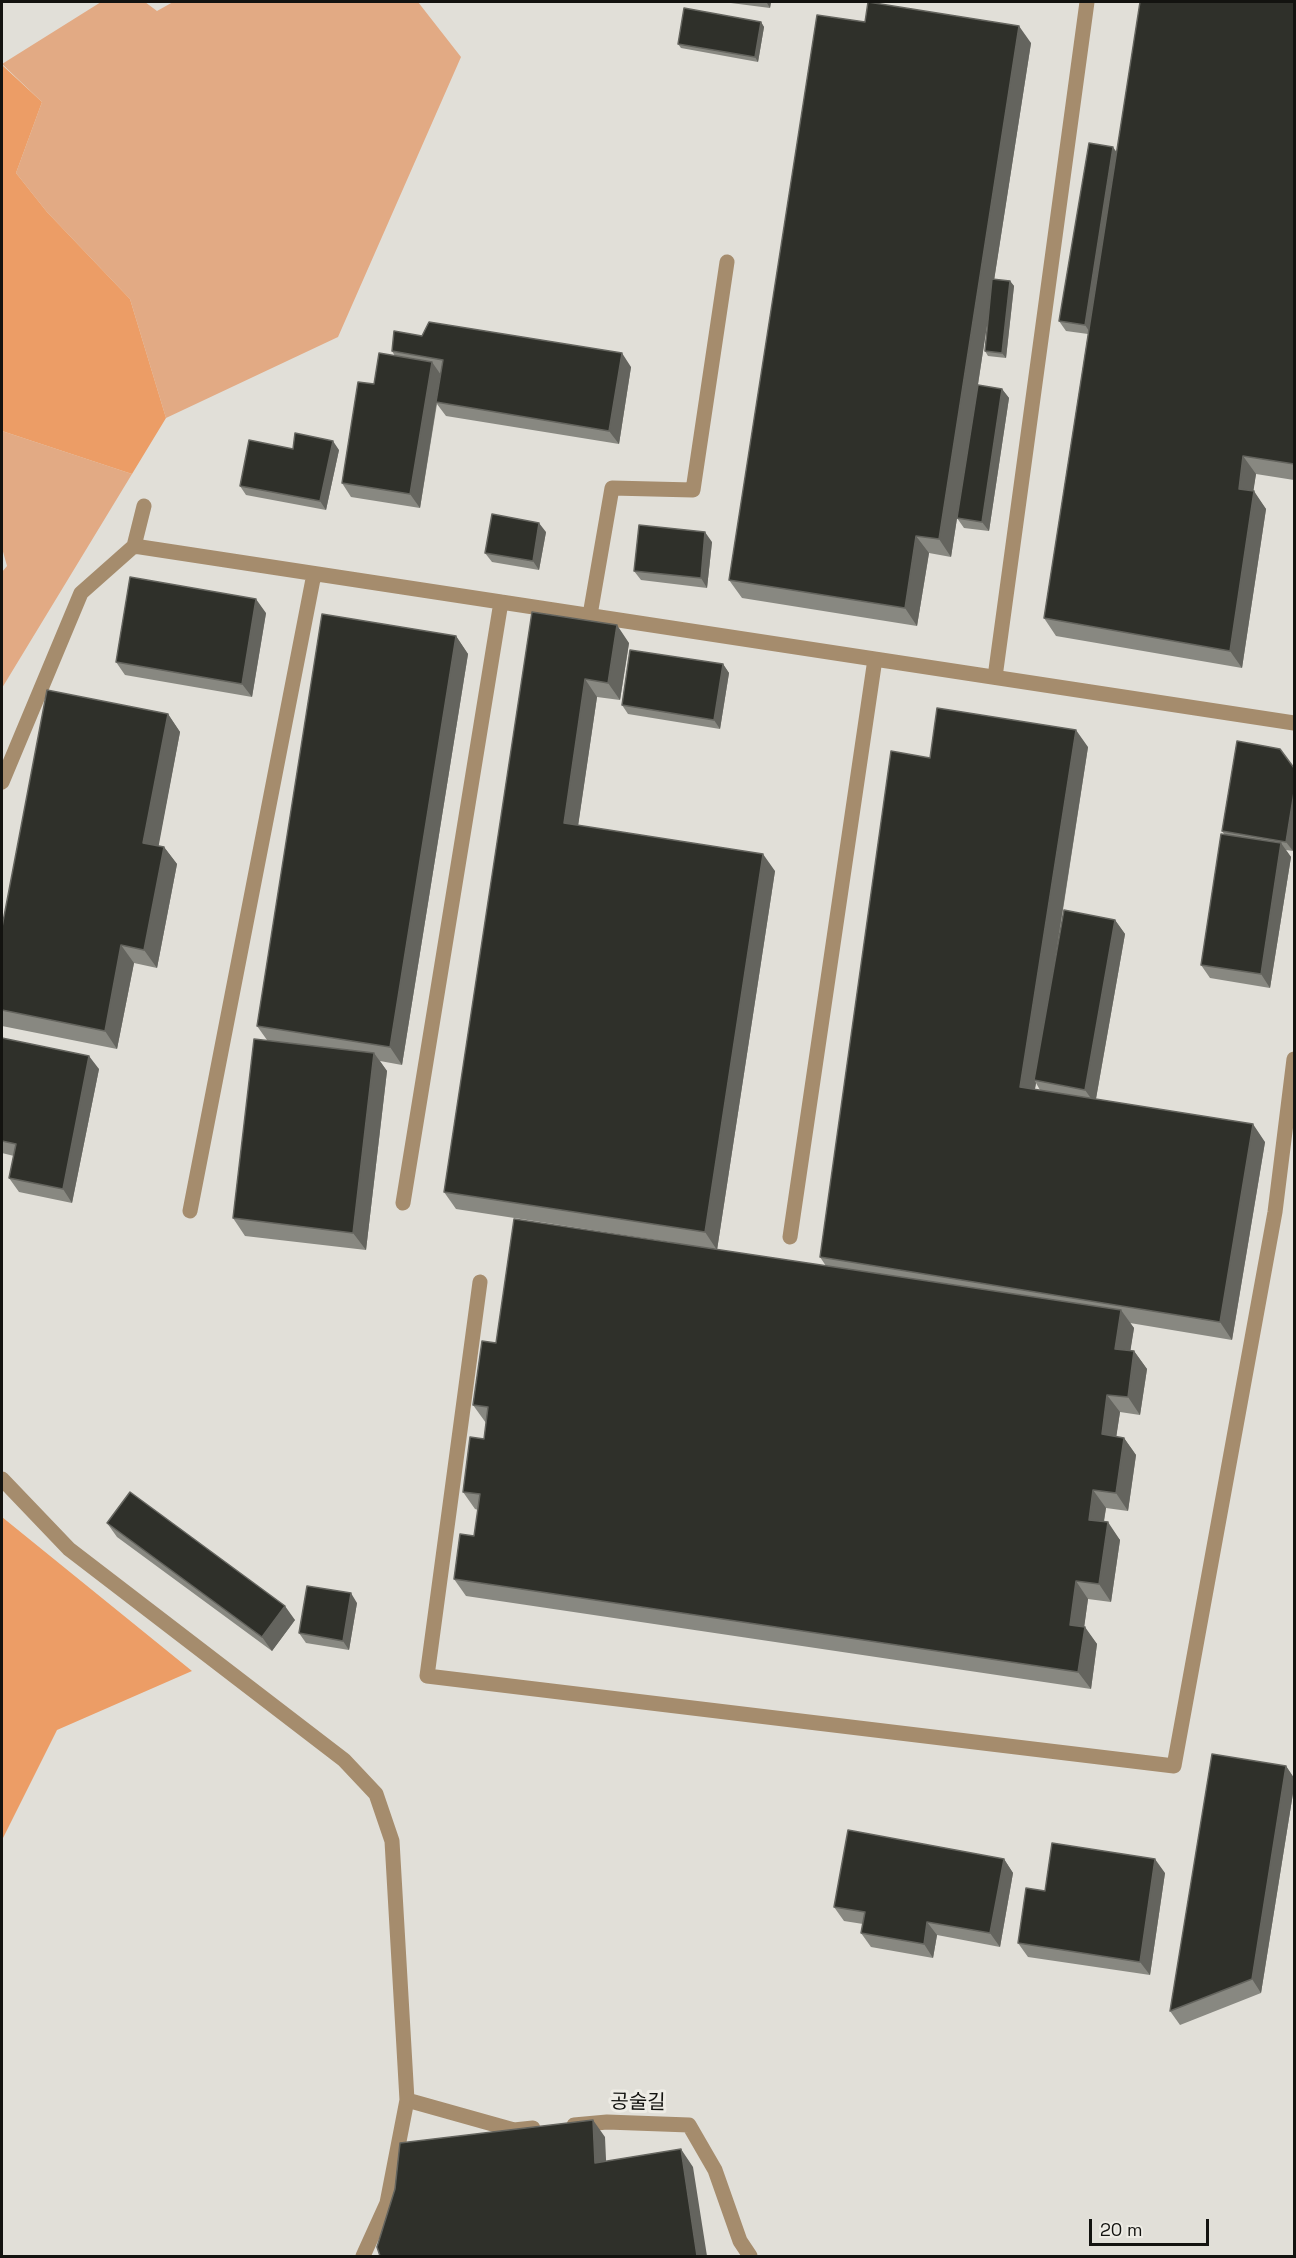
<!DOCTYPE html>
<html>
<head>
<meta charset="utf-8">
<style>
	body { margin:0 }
	#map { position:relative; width:1296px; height:2258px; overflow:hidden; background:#e1dfd8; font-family:"Space Grotesk",sans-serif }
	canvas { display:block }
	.frame { position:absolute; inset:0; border:3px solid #131310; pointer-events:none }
	.scale { position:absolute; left:1089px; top:2219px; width:120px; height:27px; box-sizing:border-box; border:3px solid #131310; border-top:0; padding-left:8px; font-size:18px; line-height:21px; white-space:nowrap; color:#131310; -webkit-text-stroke:4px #eeece5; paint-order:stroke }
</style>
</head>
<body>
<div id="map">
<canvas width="1296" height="2258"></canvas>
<div class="frame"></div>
<div class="scale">20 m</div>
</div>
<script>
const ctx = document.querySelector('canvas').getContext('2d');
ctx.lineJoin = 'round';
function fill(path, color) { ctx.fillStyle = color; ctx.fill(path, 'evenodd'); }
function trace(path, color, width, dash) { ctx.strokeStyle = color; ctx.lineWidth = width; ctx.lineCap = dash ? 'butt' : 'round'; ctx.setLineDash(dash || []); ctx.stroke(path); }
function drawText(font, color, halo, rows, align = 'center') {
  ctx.font = font + ' "Space Grotesk","Noto Sans KR",sans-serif'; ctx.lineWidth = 6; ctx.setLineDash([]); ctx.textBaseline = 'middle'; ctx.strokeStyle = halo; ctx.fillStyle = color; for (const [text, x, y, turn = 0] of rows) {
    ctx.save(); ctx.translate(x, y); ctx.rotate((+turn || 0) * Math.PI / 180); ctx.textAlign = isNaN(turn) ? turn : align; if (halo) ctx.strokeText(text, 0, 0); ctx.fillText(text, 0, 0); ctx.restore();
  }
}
const green = new Path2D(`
	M 101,2 L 145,2 L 157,11 L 173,2 L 418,2 L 461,57 L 338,337 L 166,418 L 130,299 L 47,212 L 16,173 L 42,102 L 2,64 Z
	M 2,431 L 132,474 L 2,688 L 2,572 L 7,566 L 2,548 Z`);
const forest = new Path2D(`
	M 2,65 L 42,102 L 16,173 L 47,212 L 130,299 L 166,418 L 132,474 L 2,431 Z
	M 2,1517 L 192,1671 L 57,1730 L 2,1840 Z`);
const minor = new Path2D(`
	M 134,546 L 1294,723
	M 590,615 L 612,488 L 693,490 L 727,262
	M 995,677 L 1087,2
	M 2,782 L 81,593 L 134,546 L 144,506
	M 403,1203 L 501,602
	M 190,1211 L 314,574
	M 790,1237 L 875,659
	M 480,1282 L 427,1676 L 1174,1766 L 1275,1212 L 1294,1059
	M 2,1479 L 69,1549 L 344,1760 L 376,1794 L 392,1841 L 407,2100 L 387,2203 L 363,2256
	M 407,2100 L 514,2130 L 533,2128
	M 574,2125 L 607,2122 L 689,2125 L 715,2170 L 740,2241 L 750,2256`);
const wall = new Path2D(`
	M 723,2 L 771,2 L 770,8 Z
	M 1294,2 L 1294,480 L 1256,474 L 1253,491 L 1266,509 L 1242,668 L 1056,636 L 1044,618 L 1088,334 L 1066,331 L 1059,321 L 1117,153 Z
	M 761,22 L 764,27 L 758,62 L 681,48 L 678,44 Z
	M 865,22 L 1031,43 L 994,280 L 1010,281 L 1014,286 L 1006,358 L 988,356 L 985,351 L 988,317 L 978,385 L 1002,389 L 1009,398 L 989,531 L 964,528 L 957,518 L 977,388 L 951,557 L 929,553 L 917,626 L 742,598 L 729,580 Z
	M 392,351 L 631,367 L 619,444 L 446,416 L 437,404 L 420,508 L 351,497 L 342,483 L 374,384 L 395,356 Z
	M 293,449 L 339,450 L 326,510 L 246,495 L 240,486 Z
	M 546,532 L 539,570 L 492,562 L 485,553 Z
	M 712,542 L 707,588 L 641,580 L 634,571 Z
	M 532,612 L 629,643 L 620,700 L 597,697 L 578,825 L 775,871 L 717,1250 L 826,1266 L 820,1257 L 930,758 L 1088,747 L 1055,962 L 1115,920 L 1125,934 L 1096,1099 L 1265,1142 L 1232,1340 L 1130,1323 L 1134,1328 L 1130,1351 L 1134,1351 L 1147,1369 L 1140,1415 L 1120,1412 L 1116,1437 L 1124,1438 L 1136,1455 L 1128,1511 L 1106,1508 L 1104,1522 L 1120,1540 L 1111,1602 L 1088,1599 L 1084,1627 L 1097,1644 L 1091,1689 L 466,1596 L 454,1579 L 474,1536 L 478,1510 L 475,1509 L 463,1492 L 484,1439 L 486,1423 L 473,1405 L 496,1343 L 670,1242 L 456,1209 L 444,1192 ZM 1036,1083 L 1040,1090 L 1035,1089 Z
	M 266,613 L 252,697 L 125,675 L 116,662 Z
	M 456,636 L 468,654 L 402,1065 L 380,1061 L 387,1071 L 366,1250 L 245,1236 L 233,1218 L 267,1040 L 257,1026 Z
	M 723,664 L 729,673 L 720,729 L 628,714 L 622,705 Z
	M 168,714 L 180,732 L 158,846 L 164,847 L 177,864 L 157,968 L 134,963 L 117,1049 L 2,1026 L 2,927 Z
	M 1237,741 L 1293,851 L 1286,850 L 1291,857 L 1270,988 L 1210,978 L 1201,965 L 1224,834 L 1222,831 Z
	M 2,1038 L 99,1069 L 72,1203 L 19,1192 L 9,1178 L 14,1156 L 2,1153 Z
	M 107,1523 L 295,1620 L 272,1651 L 117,1537 Z
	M 357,1603 L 349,1650 L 306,1643 L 299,1633 Z
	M 1286,1766 L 1294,1778 L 1294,1787 L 1261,1993 L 1180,2025 L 1170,2011 Z
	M 1004,1859 L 1013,1873 L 1000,1947 L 937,1935 L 933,1958 L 871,1947 L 861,1933 L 863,1924 L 844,1921 L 834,1907 Z
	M 1165,1873 L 1150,1975 L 1028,1957 L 1018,1943 L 1045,1891 Z`);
const shadedWall = new Path2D(`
	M 767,2 L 771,2 L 770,8 L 767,3 Z
	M 761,22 L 764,27 L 758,62 L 755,57 Z
	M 1019,26 L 1031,43 L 951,557 L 939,539 Z
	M 1113,147 L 1120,157 L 1091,334 L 1085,325 Z
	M 1010,281 L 1014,286 L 1006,358 L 1002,353 Z
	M 622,353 L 631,367 L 619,444 L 609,431 Z
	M 432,362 L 441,375 L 420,508 L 410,494 Z
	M 1002,389 L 1009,398 L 989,531 L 982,522 Z
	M 333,441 L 339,450 L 326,510 L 320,501 Z
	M 1243,456 L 1256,474 L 1251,507 L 1239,489 Z
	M 1254,491 L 1266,509 L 1242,668 L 1230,651 Z
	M 539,523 L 546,532 L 539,570 L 533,561 Z
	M 705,532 L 712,542 L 707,588 L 701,578 Z
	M 916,536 L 929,553 L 917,626 L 905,608 Z
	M 256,599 L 266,613 L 252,697 L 242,684 Z
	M 617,625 L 629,643 L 620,700 L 608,683 Z
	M 456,636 L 468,654 L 402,1065 L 390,1047 Z
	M 723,664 L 729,673 L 720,729 L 714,720 Z
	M 585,679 L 597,697 L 576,840 L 564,823 Z
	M 168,714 L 180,732 L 156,860 L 143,843 Z
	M 1076,730 L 1088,747 L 1036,1081 L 1034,1080 L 1036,1083 L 1032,1104 L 1020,1087 Z
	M 1294,792 L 1294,843 L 1293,851 L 1286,842 Z
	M 1281,843 L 1291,857 L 1270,988 L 1261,974 Z
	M 164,847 L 177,864 L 157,968 L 144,950 Z
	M 763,854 L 775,871 L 717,1250 L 705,1232 Z
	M 1115,920 L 1125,934 L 1095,1104 L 1085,1090 Z
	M 121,945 L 134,963 L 117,1049 L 105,1031 Z
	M 374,1053 L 387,1071 L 366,1250 L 353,1233 Z
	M 89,1056 L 99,1069 L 72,1203 L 63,1189 Z
	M 1253,1124 L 1265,1142 L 1232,1340 L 1220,1322 Z
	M 1121,1310 L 1134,1328 L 1128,1366 L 1115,1349 Z
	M 1134,1351 L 1147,1369 L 1140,1415 L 1128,1397 Z
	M 1107,1395 L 1120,1412 L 1114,1452 L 1102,1434 Z
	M 1124,1438 L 1136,1455 L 1128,1511 L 1116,1493 Z
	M 1093,1490 L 1106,1508 L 1101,1537 L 1089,1520 Z
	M 1108,1522 L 1120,1540 L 1111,1602 L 1099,1584 Z
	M 1076,1581 L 1088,1599 L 1082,1643 L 1070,1625 Z
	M 351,1593 L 357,1603 L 349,1650 L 343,1641 Z
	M 285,1606 L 295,1620 L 272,1651 L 262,1637 Z
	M 1085,1627 L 1097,1644 L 1091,1689 L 1078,1672 Z
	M 1286,1766 L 1294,1778 L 1294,1787 L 1261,1993 L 1252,1979 Z
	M 1004,1859 L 1013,1873 L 1000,1947 L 990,1933 Z
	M 1155,1859 L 1165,1873 L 1150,1975 L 1140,1962 Z
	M 927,1922 L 937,1935 L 933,1958 L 924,1944 Z
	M 593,2120 L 605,2137 L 607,2181 L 595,2163 Z
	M 681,2149 L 693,2167 L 707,2256 L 697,2256 Z`);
const building = new Path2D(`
	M 868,2 L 1019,26 L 939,539 L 916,536 L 905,608 L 729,580 L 817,15 L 865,22 Z
	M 1140,2 L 1294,2 L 1294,464 L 1243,456 L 1239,489 L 1254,491 L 1230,651 L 1044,618 Z
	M 684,8 L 761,22 L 755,57 L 678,44 Z
	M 1089,143 L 1113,147 L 1085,325 L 1059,321 Z
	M 992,279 L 1010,281 L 1002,353 L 985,351 Z
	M 429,322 L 622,353 L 609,431 L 436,402 L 443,360 L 392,351 L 394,331 L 422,336 Z
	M 379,353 L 432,362 L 410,494 L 342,483 L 358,382 L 374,384 Z
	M 978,385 L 1002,389 L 982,522 L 957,518 Z
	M 295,433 L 333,441 L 320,501 L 240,486 L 249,440 L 293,449 Z
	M 492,514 L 539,523 L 533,561 L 485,553 Z
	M 639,525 L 705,532 L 701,578 L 634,571 Z
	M 130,577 L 256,599 L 242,684 L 116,662 Z
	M 532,612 L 617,625 L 608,683 L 585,679 L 564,823 L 763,854 L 705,1232 L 444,1192 Z
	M 322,614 L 456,636 L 390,1047 L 257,1026 Z
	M 630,650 L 723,664 L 714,720 L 622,705 Z
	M 47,690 L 168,714 L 143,843 L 164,847 L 144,950 L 121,945 L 105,1031 L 2,1010 L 2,927 Z
	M 937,708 L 1076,730 L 1020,1087 L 1253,1124 L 1220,1322 L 820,1257 L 891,751 L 930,758 Z
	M 1237,741 L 1280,749 L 1294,768 L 1294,792 L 1286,842 L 1222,831 Z
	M 1221,834 L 1281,843 L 1261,974 L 1201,965 Z
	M 1064,910 L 1115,920 L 1085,1090 L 1034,1080 Z
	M 2,1038 L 89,1056 L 63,1189 L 9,1178 L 16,1144 L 2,1141 Z
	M 254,1039 L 374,1053 L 353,1233 L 233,1218 Z
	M 514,1219 L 1121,1310 L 1115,1349 L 1134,1351 L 1128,1397 L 1107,1395 L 1102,1434 L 1124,1438 L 1116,1493 L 1093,1490 L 1089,1520 L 1108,1522 L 1099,1584 L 1076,1581 L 1070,1625 L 1085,1627 L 1078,1672 L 454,1579 L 460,1534 L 474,1536 L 480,1494 L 463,1492 L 470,1437 L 484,1439 L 488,1407 L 473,1405 L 482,1341 L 496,1343 Z
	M 130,1492 L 285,1606 L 262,1637 L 107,1523 Z
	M 307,1586 L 351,1593 L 343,1641 L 299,1633 Z
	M 1212,1754 L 1286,1766 L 1252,1979 L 1170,2011 Z
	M 848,1830 L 1004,1859 L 990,1933 L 927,1922 L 924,1944 L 861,1933 L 865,1912 L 834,1907 Z
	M 1052,1843 L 1155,1859 L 1140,1962 L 1018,1943 L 1026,1888 L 1045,1891 Z
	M 593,2120 L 595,2163 L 681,2149 L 697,2256 L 380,2256 L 377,2247 L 395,2189 L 400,2143 Z`);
const streetNames = [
	["공술길",638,2103,1]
];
fill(green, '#e2aa84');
fill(forest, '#ec9d66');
trace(minor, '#a58c6d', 15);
fill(wall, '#888881');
fill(shadedWall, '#64645e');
fill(building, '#2f302a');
trace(building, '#64645e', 1.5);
drawText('20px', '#131310', '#eeece5', streetNames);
</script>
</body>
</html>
